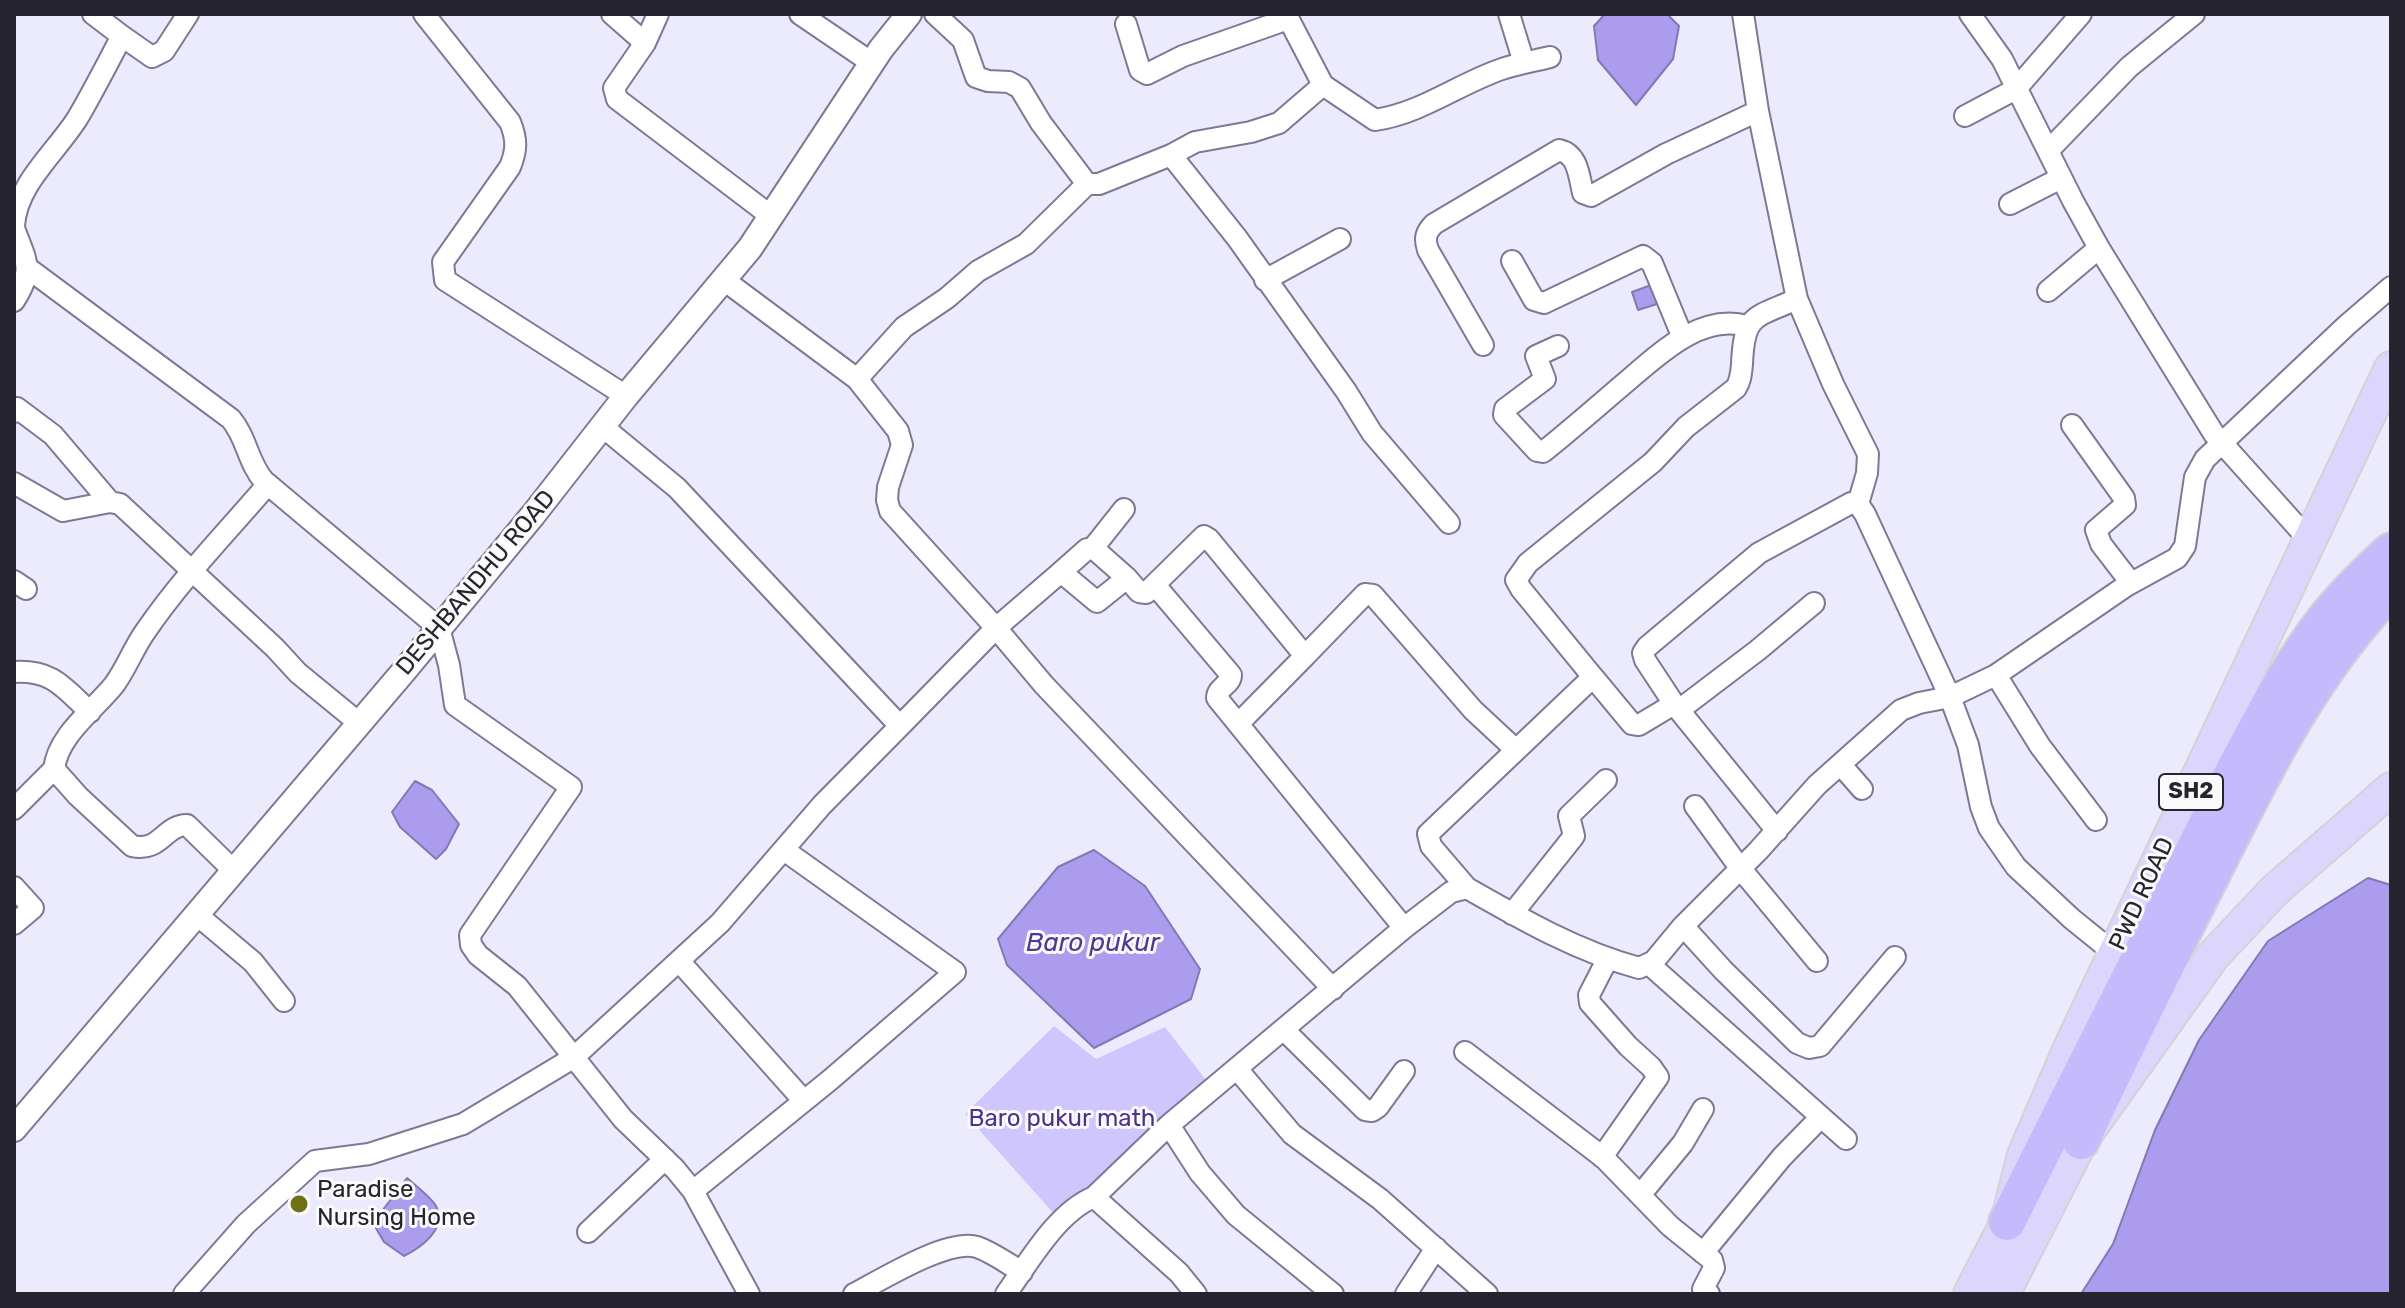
<!DOCTYPE html>
<html>
<head>
<meta charset="utf-8">
<style>
	body { margin:0 }
	#map { position:relative; width:2405px; height:1308px; overflow:hidden; background:#eceafd; font-family:Rubik,sans-serif }
	canvas { display:block }
	.frame { position:absolute; inset:0; border:16px solid #25242f; pointer-events:none }
</style>
</head>
<body>
<div id="map">
<canvas width="2405" height="1308"></canvas>
<div class="frame"></div>
</div>
<script>
const ctx = document.querySelector('canvas').getContext('2d');
ctx.lineJoin = 'round';
function fill(path, color) { ctx.fillStyle = color; ctx.fill(path, 'evenodd'); }
function trace(path, color, width, dash) { ctx.strokeStyle = color; ctx.lineWidth = width; ctx.lineCap = dash ? 'butt' : 'round'; ctx.setLineDash(dash || []); ctx.stroke(path); }
function drawText(font, color, halo, rows, align = 'center') {
  ctx.font = font + ' Rubik,sans-serif'; ctx.lineWidth = 6; ctx.setLineDash([]); ctx.textBaseline = 'middle'; ctx.strokeStyle = halo; ctx.fillStyle = color; for (const [text, x, y, turn = 0] of rows) {
    ctx.save(); ctx.translate(x, y); ctx.rotate((+turn || 0) * Math.PI / 180); ctx.textAlign = isNaN(turn) ? turn : align; if (halo) ctx.strokeText(text, 0, 0); ctx.fillText(text, 0, 0); ctx.restore();
  }
}
const green = new Path2D(`
	M 1054,1026 L 1096,1059 L 1165,1027 L 1209,1084 L 1056,1216 L 965,1114 Z`);
const water = new Path2D(`
	M 1605,14 L 1667,14 L 1679,26 L 1673,59 L 1636,105 L 1598,60 L 1594,26 Z
	M 1654,284 L 1660,303 L 1638,310 L 1632,292 Z
	M 415,781 L 432,790 L 459,824 L 446,849 L 436,859 L 400,827 L 392,812 Z
	M 1094,850 L 1145,886 L 1200,969 L 1191,999 L 1094,1048 L 1007,965 L 998,939 L 1058,867 Z
	M 2368,878 L 2391,885 L 2391,1294 L 2081,1294 L 2113,1244 L 2155,1130 L 2199,1040 L 2268,941 Z
	M 407,1178 C 416,1186 430,1196 436,1206 C 448,1229 420,1248 404,1256 L 384,1242 L 373,1223 Z`);
const minor = new Path2D(`
	M 93,14 L 122,36
	M 424,14 L 510,122 C 517,139 517,150 510,167 L 443,262 L 445,280 L 626,396
	M 612,14 L 645,43
	M 658,14 L 645,43 L 614,88 L 617,99 L 771,216
	M 800,14 L 872,63
	M 935,14 L 963,40 L 976,77 L 988,81 L 1009,82 L 1020,88 L 1041,123 L 1087,184
	M 1286,14 L 1323,85 L 1375,120 C 1422,113 1458,84 1502,69 C 1517,64 1534,61 1550,57
	M 1509,14 L 1524,63
	M 1743,14 L 1758,111 L 1797,299 L 1833,384 L 1868,454 L 1867,473 L 1858,504
	M 1970,14 L 2002,59 L 2073,201 L 2099,248 L 2214,434 L 2309,540
	M 1126,24 L 1140,70 L 1147,74 L 1183,56 L 1288,19
	M 1965,116 L 2016,89 L 2081,14
	M 2048,151 L 2129,67 L 2194,14
	M 1171,155 L 1237,238 L 1346,391 L 1372,433 L 1449,523
	M 2010,204 L 2061,178
	M 14,226 C 16,185 56,152 77,119 C 93,92 107,64 122,36 L 152,57 L 164,51 L 188,14
	M 14,228 C 26,262 35,268 14,301
	M 1512,261 L 1534,300 L 1544,303 L 1643,256 L 1652,263 L 1683,338
	M 29,269 L 231,419 C 247,438 248,463 264,481 L 439,628 L 449,665 L 455,705 L 571,787 L 470,935 L 471,945 L 478,955 L 517,986 L 623,1119 L 675,1169 L 693,1191 L 749,1294
	M 724,280 L 857,379 L 898,431 L 902,445 L 888,487 L 887,500 L 890,511 L 996,628 L 900,726
	M 1265,280 L 1340,239
	M 2048,291 L 2099,248
	M 1483,345 L 1428,250 C 1424,238 1426,232 1434,224 L 1559,150 C 1578,154 1579,176 1583,193 L 1591,196 L 1666,154 L 1758,111
	M 1558,346 L 1536,356 L 1545,379 L 1505,409 L 1504,415 L 1537,451 L 1543,452 L 1553,444 C 1575,426 1597,407 1619,388 C 1653,360 1698,312 1747,326
	M 857,379 L 904,327 L 947,298 L 978,271 L 1026,244 L 1087,184 L 1099,184 L 1171,155 L 1195,142 L 1251,132 L 1279,123 L 1323,85
	M 14,412 L 17,408 L 53,435 L 110,502
	M 2072,425 L 2124,498 L 2125,505 L 2096,530 L 2101,544 L 2131,583
	M 14,483 L 63,511 L 110,502 L 120,504 L 275,648 L 298,673 L 359,723
	M 1093,548 L 1124,509
	M 1061,572 L 1087,549 L 1093,548 L 1127,578
	M 14,581 L 26,589
	M 1155,585 L 1231,675 C 1231,685 1217,687 1217,698 L 1404,928
	M 1305,656 L 1365,594 L 1373,595 L 1473,710 L 1516,750
	M 14,672 C 53,670 63,687 90,712
	M 1996,675 L 2040,746 L 2096,820
	M 1593,677 L 1521,589 L 1516,580 L 1528,563 L 1653,462 L 1686,427 L 1736,388 C 1741,380 1741,373 1742,364 C 1744,313 1755,318 1797,299
	M 1679,710 L 1758,650 L 1814,603
	M 1238,724 L 1305,656 L 1209,539 L 1204,536 L 1146,593 L 1139,592 L 1127,578 L 1097,602 L 1061,572 L 996,628 L 1044,685 L 1333,989
	M 1841,765 L 1862,789
	M 1695,806 L 1740,868 L 1817,961
	M 14,809 L 54,769
	M 1777,831 L 1674,704 L 1645,660 L 1643,653 L 1647,647 L 1759,553 L 1851,503 L 1858,504 L 1865,514 L 1950,697 L 1968,745 L 1981,807 L 1989,828 L 2016,867 L 2072,919 L 2114,953
	M 233,870 L 187,825 C 164,825 160,853 132,846 L 78,796 L 54,769 C 58,735 93,711 114,685 C 126,669 133,649 145,632 C 181,579 227,532 268,484
	M 14,887 L 33,908 L 14,924
	M 1467,888 L 1431,846 L 1428,834 L 1593,677 L 1632,724 L 1639,725 L 1674,704
	M 196,914 L 253,962 L 284,1001
	M 1512,914 L 1574,836 L 1569,816 L 1606,780
	M 1683,926 L 1723,970 L 1797,1043 L 1809,1048 L 1820,1046 L 1895,957
	M 679,961 L 804,1101
	M 1649,964 L 1846,1139
	M 1284,1030 L 1365,1110 L 1372,1111 L 1378,1107 L 1404,1071
	M 1465,1052 L 1604,1158 L 1670,1226 L 1712,1260 L 1714,1268 L 1703,1289 L 1709,1294
	M 1237,1069 L 1292,1134 L 1380,1199 L 1487,1294
	M 1169,1125 L 1200,1173 L 1236,1215 L 1333,1294
	M 1602,1157 L 1658,1077 L 1651,1067 L 1628,1046 L 1590,1003 L 1589,995 L 1608,958
	M 693,1191 L 830,1080 L 955,972 L 784,850
	M 1641,1194 L 1683,1143 L 1703,1109
	M 1094,1197 L 1179,1273 L 1196,1294
	M 588,1232 L 665,1159
	M 1703,1253 L 1782,1157 L 1821,1117
	M 184,1294 L 246,1224 L 315,1161 L 369,1154 L 463,1124 L 573,1058 L 720,923 L 822,805 L 900,726 L 677,488 L 603,427
	M 854,1294 C 881,1280 948,1238 977,1247 C 992,1252 1008,1264 1022,1272
	M 1006,1294 C 1029,1262 1057,1212 1094,1197 L 1169,1125 L 1404,928 L 1451,892 L 1467,888 C 1523,920 1577,951 1639,968 L 1654,961 L 1683,926 L 1758,851 L 1817,785 L 1901,710 L 1919,703 L 1950,697 L 1996,675 L 2126,586 L 2177,558 L 2185,546 L 2195,477 L 2205,459 L 2347,325 L 2391,287
	M 1406,1294 L 1436,1248`);
const tertiary = new Path2D(`
	M 14,1129 L 404,671 L 533,515 L 626,396 L 750,248 L 881,49 L 909,14`);
const primary = new Path2D(`
	M 1970,1294 L 2007,1222 L 2024,1155 L 2069,1050 L 2391,368
	M 2003,1294 L 2081,1141 L 2213,956 L 2275,890 L 2391,789`);
const motorway = new Path2D(`
	M 2081,1141 C 2123,1050 2168,961 2213,872 C 2263,772 2312,671 2391,590
	M 2007,1222 L 2228,782 C 2258,726 2287,667 2327,617 C 2346,593 2368,572 2391,551`);
const markers = [
	[299,1204,10,"#6e7117"]
];
const shields = [
	[2191,792,64]
];
const shieldNames = [
	["SH2",2191,792]
];
const streetNames = [
	["DESHBANDHU ROAD",476,583,-50],
	["PWD ROAD",2142,894,-65]
];
const parkNames = [
	["Baro pukur math",1062,1119]
];
const poiNames = [
	["Paradise",317,1190],
	["Nursing Home",317,1218]
];
const waterNames = [
	["Baro pukur",1093,943]
];
fill(green, '#cec6fd');
fill(water, '#ab9cee');
trace(water, '#8378b5', 2);
trace(minor, '#7d7995', 24);
trace(tertiary, '#7d7995', 28);
trace(primary, '#d3d3d5', 36);
trace(motorway, '#d3d3d5', 40);
trace(minor, '#fff', 20);
trace(tertiary, '#fff', 24);
trace(primary, '#dcd6fd', 32);
trace(motorway, '#c5bafc', 36);
for (const [x, y, r, color] of markers) { const dot = new Path2D(); dot.arc(x, y, r, 0, 2 * Math.PI); ctx.fillStyle = color; ctx.fill(dot); trace(dot, '#fafafa', 3); }
for (const [x, y, w] of shields) { const box = new Path2D(); box.roundRect(x - w / 2, y - 18, w, 36, 6); ctx.fillStyle = '#fafafa'; ctx.fill(box); trace(box, '#25242f', 2); }
drawText('bold 22px', '#25242f', null, shieldNames);
drawText('24px', '#25242f', '#fafafa', streetNames);
drawText('24px', '#4c318f', '#fafafa', parkNames);
drawText('24px', '#25242f', '#fafafa', poiNames, 'left');
drawText('italic 26px', '#523896', '#fafafa', waterNames);
</script>
</body>
</html>
